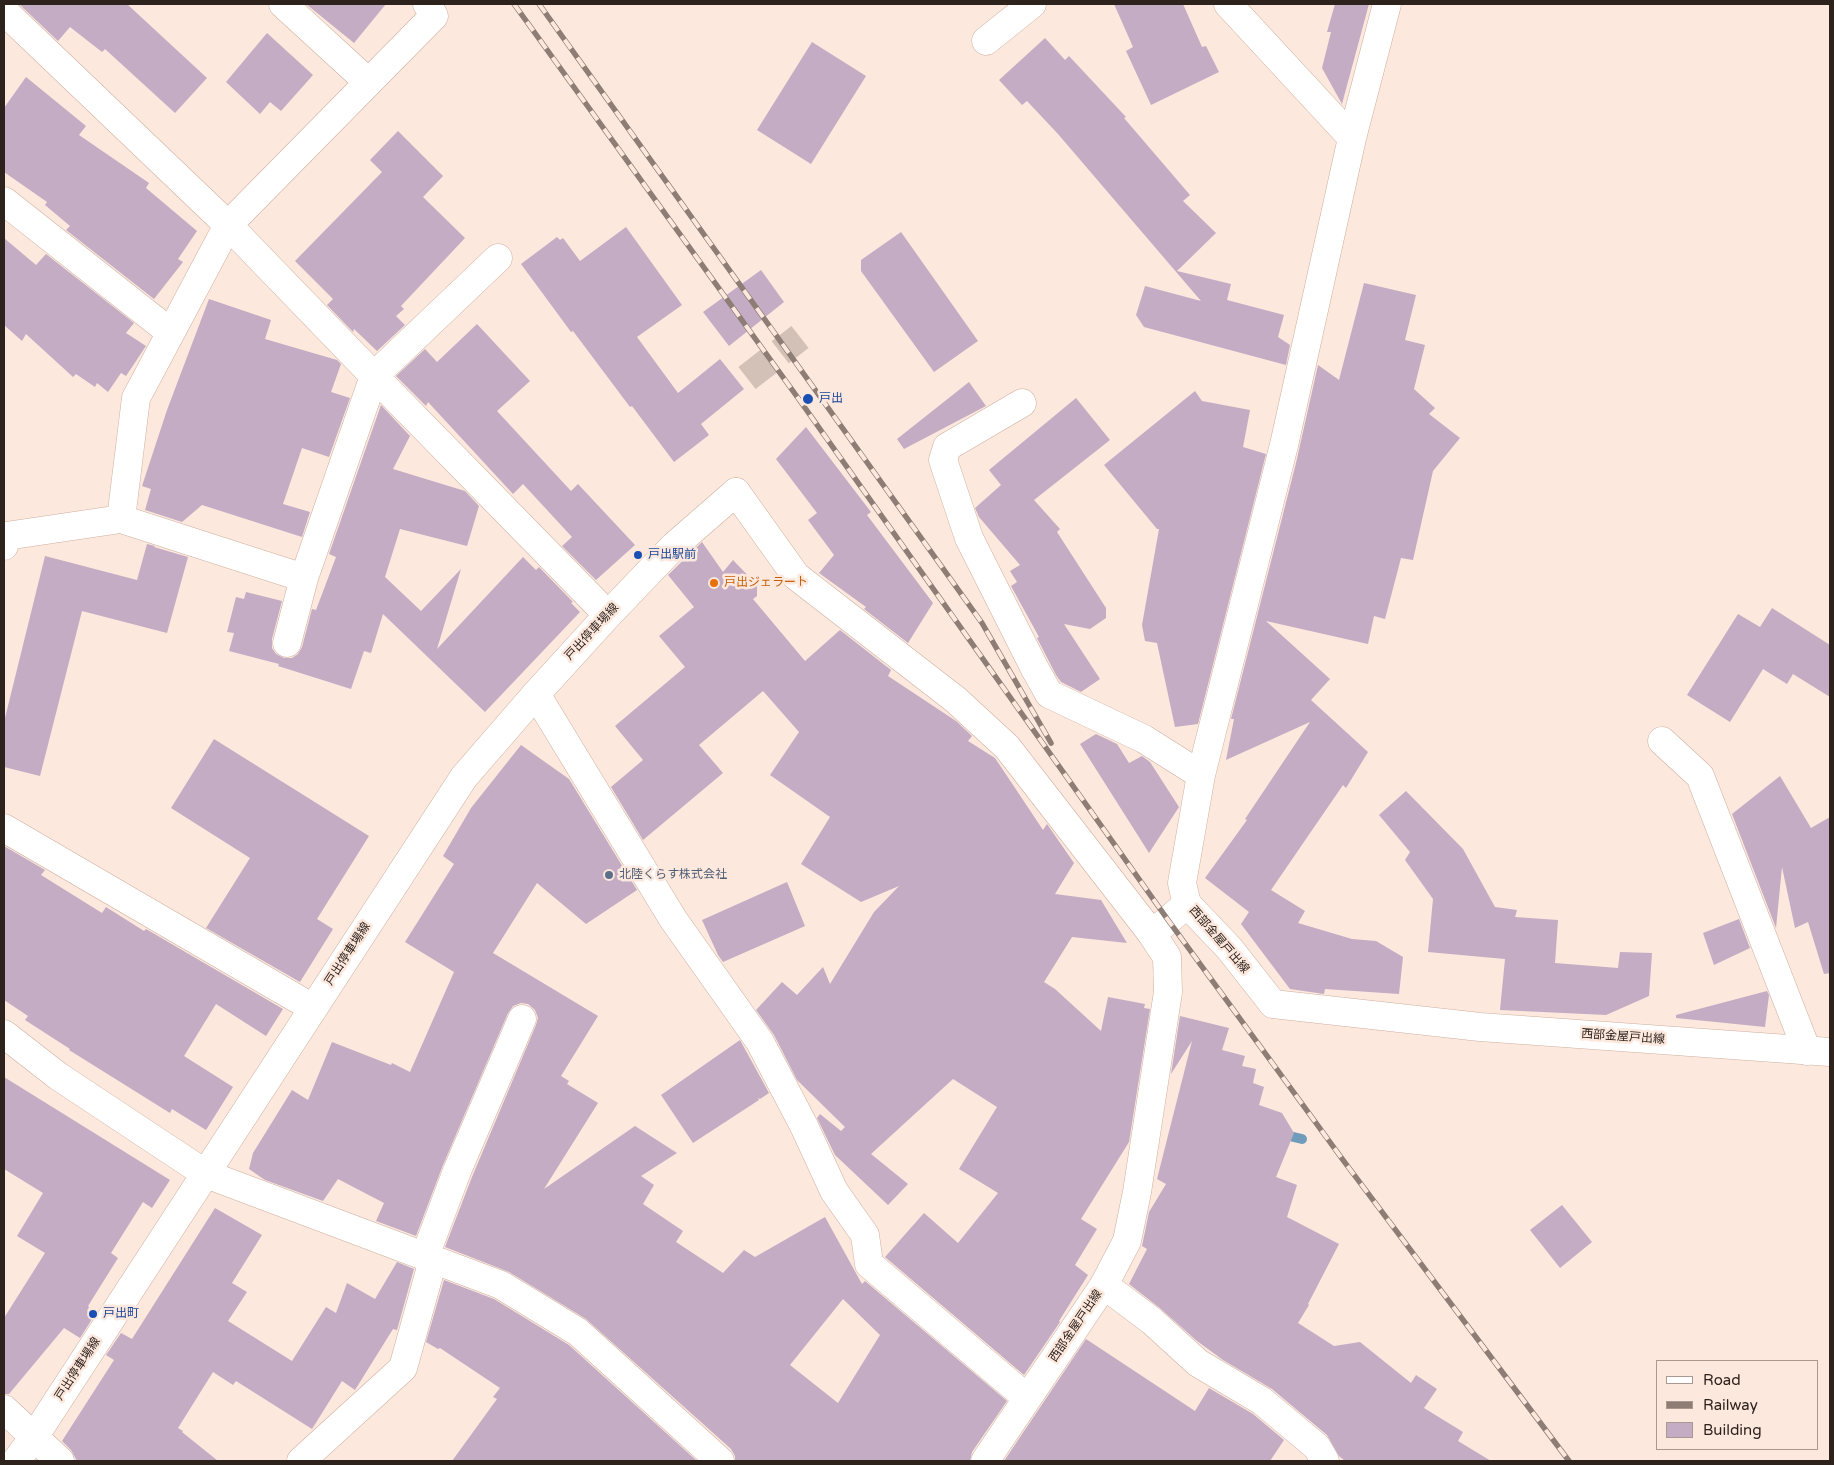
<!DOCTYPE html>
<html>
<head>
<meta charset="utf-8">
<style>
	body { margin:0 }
	#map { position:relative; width:1834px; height:1465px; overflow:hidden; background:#fce8dd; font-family:"Varela Round",sans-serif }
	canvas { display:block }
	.frame { position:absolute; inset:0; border:5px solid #2e221c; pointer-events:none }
	.legend { position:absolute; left:1656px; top:1360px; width:162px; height:90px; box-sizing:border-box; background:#fce8dd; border:1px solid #aa9990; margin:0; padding:6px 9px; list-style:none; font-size:15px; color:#2e221c }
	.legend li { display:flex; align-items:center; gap:10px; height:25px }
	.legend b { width:25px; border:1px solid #aa9990 }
</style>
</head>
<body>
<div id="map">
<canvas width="1834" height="1465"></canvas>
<div class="frame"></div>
<ul class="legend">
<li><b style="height:6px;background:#fff"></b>Road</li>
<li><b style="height:6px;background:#8d7d75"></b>Railway</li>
<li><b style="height:14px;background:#c4acc4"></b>Building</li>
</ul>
</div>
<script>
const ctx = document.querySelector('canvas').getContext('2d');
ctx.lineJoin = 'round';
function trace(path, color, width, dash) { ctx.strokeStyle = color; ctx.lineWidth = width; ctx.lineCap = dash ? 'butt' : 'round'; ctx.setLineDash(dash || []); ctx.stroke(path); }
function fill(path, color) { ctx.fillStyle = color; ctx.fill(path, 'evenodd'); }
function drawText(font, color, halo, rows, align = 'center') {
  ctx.font = font + ' "Varela Round","Noto Sans JP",sans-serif'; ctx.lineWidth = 5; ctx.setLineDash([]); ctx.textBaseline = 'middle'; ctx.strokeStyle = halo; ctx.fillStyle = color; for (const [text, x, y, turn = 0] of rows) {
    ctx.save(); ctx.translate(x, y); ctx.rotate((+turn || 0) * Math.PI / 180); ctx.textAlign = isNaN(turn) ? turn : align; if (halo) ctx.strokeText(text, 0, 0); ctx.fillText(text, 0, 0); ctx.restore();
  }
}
const stream = new Path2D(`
	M 1281,1134 L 1302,1139`);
const building = new Path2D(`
	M 19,4 L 127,4 L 207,78 L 175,113 L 105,49 L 102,52 L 70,27 L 58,41 Z
	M 306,4 L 386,4 L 354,43 Z
	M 1114,4 L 1183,4 L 1202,47 L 1206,46 L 1219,72 L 1151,105 L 1126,51 L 1133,47 Z
	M 1335,4 L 1369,4 L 1342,104 L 1322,68 L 1331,32 L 1327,32 Z
	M 267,33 L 313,75 L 281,111 L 270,102 L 260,114 L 226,82 Z
	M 1045,38 L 1065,60 L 1069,56 L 1126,117 L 1124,118 L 1190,195 L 1183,201 L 1216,233 L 1177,271 L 1231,284 L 1227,300 L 1284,315 L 1278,337 L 1290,345 L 1286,365 L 1144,327 L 1136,315 L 1145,286 L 1201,301 L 1058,134 L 1027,101 L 1022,105 L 999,80 Z
	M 812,42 L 866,76 L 811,164 L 757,130 Z
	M 26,77 L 86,126 L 79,135 L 149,183 L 146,188 L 197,231 L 178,259 L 183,262 L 154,299 L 66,230 L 70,226 L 45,205 L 47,202 L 4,172 L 4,108 Z
	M 398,131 L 443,176 L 423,197 L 465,238 L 401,306 L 404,309 L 396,316 L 405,325 L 377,351 L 354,329 L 353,332 L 327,305 L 333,299 L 295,261 L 382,172 L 370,160 Z
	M 626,227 L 682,305 L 637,337 L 678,393 L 720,359 L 744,389 L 701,424 L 709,435 L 674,462 L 632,406 L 630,407 L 573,331 L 571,332 L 521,264 L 557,237 L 560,240 L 563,238 L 580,261 Z
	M 901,232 L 978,341 L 934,372 L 861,271 L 861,260 Z
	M 4,238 L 36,265 L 46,254 L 134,323 L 126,333 L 146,346 L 126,376 L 121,373 L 108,392 L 97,383 L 95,387 L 76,374 L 73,377 L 26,334 L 22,341 L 4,325 Z
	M 761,270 L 784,302 L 729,346 L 703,312 Z
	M 1364,283 L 1416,295 L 1405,340 L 1425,345 L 1414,389 L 1435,408 L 1429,414 L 1460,438 L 1433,471 L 1413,560 L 1401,558 L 1385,619 L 1374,616 L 1368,644 L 1266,621 L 1330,679 L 1311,700 L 1368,752 L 1346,788 L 1343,785 L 1271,890 L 1305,911 L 1298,923 L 1352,939 L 1376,941 L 1403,957 L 1399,994 L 1325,989 L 1324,994 L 1290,989 L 1241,924 L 1249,912 L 1205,878 L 1247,820 L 1245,819 L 1310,722 L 1226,760 L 1234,719 L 1231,719 L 1296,463 L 1318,365 L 1339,380 Z
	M 209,299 L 271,320 L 265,339 L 337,360 L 341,364 L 331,392 L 350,398 L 329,457 L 302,448 L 283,504 L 310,512 L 302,537 L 202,505 L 182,522 L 145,510 L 151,489 L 142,486 L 167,410 Z
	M 477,324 L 530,381 L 497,411 L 571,491 L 578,484 L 635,545 L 596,580 L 562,546 L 572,537 L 523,484 L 513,494 L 428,402 L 426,406 L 396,376 L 425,349 L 437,362 Z
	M 969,382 L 986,406 L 904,449 L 897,439 Z
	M 1195,391 L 1202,401 L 1250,410 L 1243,447 L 1266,454 L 1198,724 L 1175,727 L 1157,643 L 1145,641 L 1142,625 L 1159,529 L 1157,529 L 1104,465 Z
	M 1076,398 L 1110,440 L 1034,500 L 1060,529 L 1057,532 L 1106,608 L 1106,618 L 1090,629 L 1064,624 L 1100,679 L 1081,692 L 1061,682 L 1056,675 L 1037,638 L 1039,637 L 1011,586 L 1017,582 L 1010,571 L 1020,565 L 979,517 L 975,508 L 1001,485 L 989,470 Z
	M 381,405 L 410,436 L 393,469 L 465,491 L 479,506 L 467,546 L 400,529 L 385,577 L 421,611 L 461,569 L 437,649 L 523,557 L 536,570 L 539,567 L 573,602 L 571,603 L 580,612 L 485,712 L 383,614 L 371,653 L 364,651 L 351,689 L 278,666 L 279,664 L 229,651 L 234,633 L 227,632 L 236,597 L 244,599 L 246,592 L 282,601 L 272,639 L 272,648 L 276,654 L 284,658 L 292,658 L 298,654 L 302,647 L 312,609 L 316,610 L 336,557 L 329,554 Z
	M 806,427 L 871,512 L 867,515 L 933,603 L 908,643 L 864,609 L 866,607 L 819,573 L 834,555 L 808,520 L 817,513 L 776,459 Z
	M 702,542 L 723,572 L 733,560 L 757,585 L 757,596 L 753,599 L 805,661 L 840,630 L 891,670 L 888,676 L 956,721 L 972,736 L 968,741 L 995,758 L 1043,830 L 1047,824 L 1074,863 L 1055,894 L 1101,900 L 1127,943 L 1072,937 L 1044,982 L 1055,989 L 1101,1031 L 1108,997 L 1145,1004 L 1144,1008 L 1150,1009 L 1129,1142 L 1081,1219 L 1097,1229 L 1075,1265 L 1088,1275 L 1059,1321 L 1060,1322 L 1024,1375 L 885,1257 L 924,1213 L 958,1243 L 998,1193 L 959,1169 L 997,1107 L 953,1079 L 871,1154 L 908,1184 L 888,1205 L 835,1155 L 817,1118 L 820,1114 L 841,1131 L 845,1127 L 797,1080 L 774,1035 L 756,1010 L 782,982 L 797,995 L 823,967 L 830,984 L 874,912 L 899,886 L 861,902 L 801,864 L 830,817 L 770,775 L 799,732 L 763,691 L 699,745 L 723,773 L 643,840 L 611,787 L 643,760 L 615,726 L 685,667 L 659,636 L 694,607 L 668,575 Z
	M 147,544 L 155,546 L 154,547 L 188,557 L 167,633 L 82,611 L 40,776 L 4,767 L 4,722 L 45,556 L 137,580 Z
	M 1772,608 L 1830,645 L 1830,697 L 1793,674 L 1787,684 L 1763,669 L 1730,722 L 1687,695 L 1738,614 L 1760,627 Z
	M 1096,734 L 1117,744 L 1129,763 L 1142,756 L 1150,762 L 1179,807 L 1149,853 L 1080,744 Z
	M 214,739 L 369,836 L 317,919 L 333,929 L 300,982 L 206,928 L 250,858 L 171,808 Z
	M 521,745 L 569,779 L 637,890 L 586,924 L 537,883 L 493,953 L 598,1016 L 561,1076 L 569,1081 L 567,1084 L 598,1103 L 544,1189 L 635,1126 L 677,1153 L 641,1176 L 654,1185 L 643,1204 L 683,1231 L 676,1242 L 723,1273 L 744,1250 L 755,1257 L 825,1217 L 862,1284 L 865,1281 L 1007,1401 L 972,1452 L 970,1461 L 735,1461 L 735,1456 L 731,1449 L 586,1319 L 509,1272 L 445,1247 L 472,1177 L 536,1025 L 538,1018 L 535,1010 L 528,1004 L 521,1003 L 513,1006 L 508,1013 L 443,1165 L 416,1236 L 376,1221 L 384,1203 L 338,1179 L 323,1201 L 265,1180 L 249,1169 L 253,1153 L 292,1090 L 308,1100 L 332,1042 L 391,1065 L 392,1063 L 410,1072 L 454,972 L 405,942 L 454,864 L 443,856 L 471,808 ZM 843,1299 L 880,1335 L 838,1403 L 790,1365 Z
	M 1780,776 L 1811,828 L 1830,817 L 1830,973 L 1824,974 L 1808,922 L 1795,928 L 1782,867 L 1776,928 L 1732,814 Z
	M 1406,791 L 1463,849 L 1495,907 L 1517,910 L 1515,917 L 1558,920 L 1555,963 L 1618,968 L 1620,952 L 1652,953 L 1649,996 L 1606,1015 L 1500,1010 L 1505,959 L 1428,952 L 1433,899 L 1405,860 L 1410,852 L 1379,815 Z
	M 4,846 L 45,870 L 41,875 L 102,913 L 106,907 L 144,931 L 146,929 L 283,1009 L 266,1036 L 216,1004 L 184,1056 L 233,1087 L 206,1130 L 172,1109 L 170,1113 L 69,1050 L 70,1049 L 25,1020 L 28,1016 L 4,1000 Z
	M 787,882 L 805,926 L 723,962 L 718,955 L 702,920 Z
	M 1739,919 L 1750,948 L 1714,965 L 1703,933 Z
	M 1767,991 L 1769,995 L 1765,1027 L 1676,1018 L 1676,1015 Z
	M 1180,1016 L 1229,1028 L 1222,1050 L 1245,1056 L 1242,1066 L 1256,1069 L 1253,1083 L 1264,1087 L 1259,1105 L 1282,1113 L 1294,1133 L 1276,1177 L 1297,1185 L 1287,1217 L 1339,1244 L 1308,1304 L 1309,1305 L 1298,1323 L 1334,1346 L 1360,1342 L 1411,1383 L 1416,1375 L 1437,1389 L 1424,1408 L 1463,1432 L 1458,1441 L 1491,1461 L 1345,1461 L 1339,1456 L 1327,1435 L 1272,1389 L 1223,1360 L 1197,1341 L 1161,1309 L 1129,1284 L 1147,1249 L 1142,1246 L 1149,1212 L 1166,1184 L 1157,1179 L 1192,1041 L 1171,1074 Z
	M 740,1040 L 769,1093 L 760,1099 L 758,1098 L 759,1100 L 693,1143 L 661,1095 Z
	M 4,1077 L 170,1180 L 152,1208 L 143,1202 L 111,1253 L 118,1258 L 88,1306 L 89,1307 L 87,1311 L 94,1316 L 80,1338 L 64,1328 L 9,1394 L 4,1394 L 4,1318 L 45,1253 L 17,1236 L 43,1193 L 4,1169 Z
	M 1562,1205 L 1592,1242 L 1560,1268 L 1530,1230 Z
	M 215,1208 L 262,1235 L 232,1283 L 247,1292 L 228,1321 L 292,1361 L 326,1307 L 336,1313 L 347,1283 L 375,1299 L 397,1262 L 414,1269 L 397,1330 L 393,1329 L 355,1390 L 342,1381 L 312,1429 L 236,1381 L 233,1385 L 213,1372 L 178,1428 L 183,1431 L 182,1432 L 218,1461 L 77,1461 L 71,1450 L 62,1441 L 114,1360 L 106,1355 L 121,1333 L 132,1339 Z
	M 444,1280 L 494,1299 L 569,1345 L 697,1461 L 452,1461 L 497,1399 L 493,1397 L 500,1388 L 440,1348 L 438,1349 L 426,1342 Z
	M 1086,1339 L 1195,1411 L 1209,1388 L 1253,1414 L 1284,1440 L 1270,1461 L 1004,1461 Z`);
const streetTunnel = new Path2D(`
	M 747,378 L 800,337`);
const street = new Path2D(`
	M 283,4 L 368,82
	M 1228,4 L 1352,138
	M 4,11 L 228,225 L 434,16 L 427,4
	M 986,41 L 1032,4
	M 4,201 L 170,332
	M 498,258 L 374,376 L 304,578 L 121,519 L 136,398 L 228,225 L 374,376 L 608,615
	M 1022,403 L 947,447 L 943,460 L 969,538 L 1035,669 L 1049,694 L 1144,739 L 1201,775
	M 736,492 L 796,576 L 956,700 L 1007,747 L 1152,934
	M 4,546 L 6,536 L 121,519
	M 287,643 L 304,578
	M 536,694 L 673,919 L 760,1042 L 804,1126 L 834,1191 L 865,1235 L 869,1264 L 1027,1398
	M 1662,741 L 1700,776 L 1807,1051
	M 4,828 L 313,1008
	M 1187,904 L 1182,883 L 1201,775 L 1284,445 L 1352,138 L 1387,4
	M 4,1034 L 58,1076 L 206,1174 L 501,1285 L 578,1332 L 720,1461
	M 425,1256 L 457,1171 L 522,1019
	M 1104,1285 L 1152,1321 L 1198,1363 L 1262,1401 L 1317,1447 L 1325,1461
	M 4,1409 L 60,1461
	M 301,1461 L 403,1368 L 433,1260`);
const secondary = new Path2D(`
	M 16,1461 L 34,1437 L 464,777 L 536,694 L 608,615 L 674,546 L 736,492
	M 985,1461 L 1104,1285 L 1127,1241 L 1137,1192 L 1168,992 L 1167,957 L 1152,934 L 1187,904 L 1229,948 L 1273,1004 L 1480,1027 L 1830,1052`);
const rail = new Path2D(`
	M 514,4 L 798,398 L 1168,920 L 1343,1160 L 1569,1461
	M 539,4 L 982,623 L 1051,743`);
const markers = [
	[808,399,6,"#1a4fb4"],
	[638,555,5,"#1a4fb4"],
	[714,583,5,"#e8710a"],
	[609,875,5,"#5c6f8a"],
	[93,1314,5,"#1a4fb4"]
];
const transitNames = [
	["戸出",819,399],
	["戸出駅前",648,555],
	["戸出町",103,1314]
];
const foodNames = [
	["戸出ジェラート",724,583]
];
const streetNames = [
	["戸出停車場線",592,632,-47],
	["西部金屋戸出線",1219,940,49],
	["戸出停車場線",348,954,-57],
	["西部金屋戸出線",1623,1037,4],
	["西部金屋戸出線",1076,1326,-56],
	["戸出停車場線",78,1369,-57]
];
const serviceNames = [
	["北陸くらす株式会社",619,875]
];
trace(stream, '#6e9cba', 10);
fill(building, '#c4acc4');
trace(streetTunnel, '#d3c0b6', 28, [28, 14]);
trace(street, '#cfaf9f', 29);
trace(secondary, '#cfaf9f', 29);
trace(street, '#fff', 28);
trace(secondary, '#fff', 28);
trace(rail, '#8d7d75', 5.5);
trace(rail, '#fce8dd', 4, [11]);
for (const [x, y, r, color] of markers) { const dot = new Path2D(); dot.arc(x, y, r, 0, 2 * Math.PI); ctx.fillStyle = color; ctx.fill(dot); trace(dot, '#fce8dd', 2); }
drawText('12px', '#164399', '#fce8dd', transitNames, 'left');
drawText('12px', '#c56008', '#fce8dd', foodNames, 'left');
drawText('12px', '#2e221c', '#fce8dd', streetNames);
drawText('12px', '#4e5e75', '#fce8dd', serviceNames, 'left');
</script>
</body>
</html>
